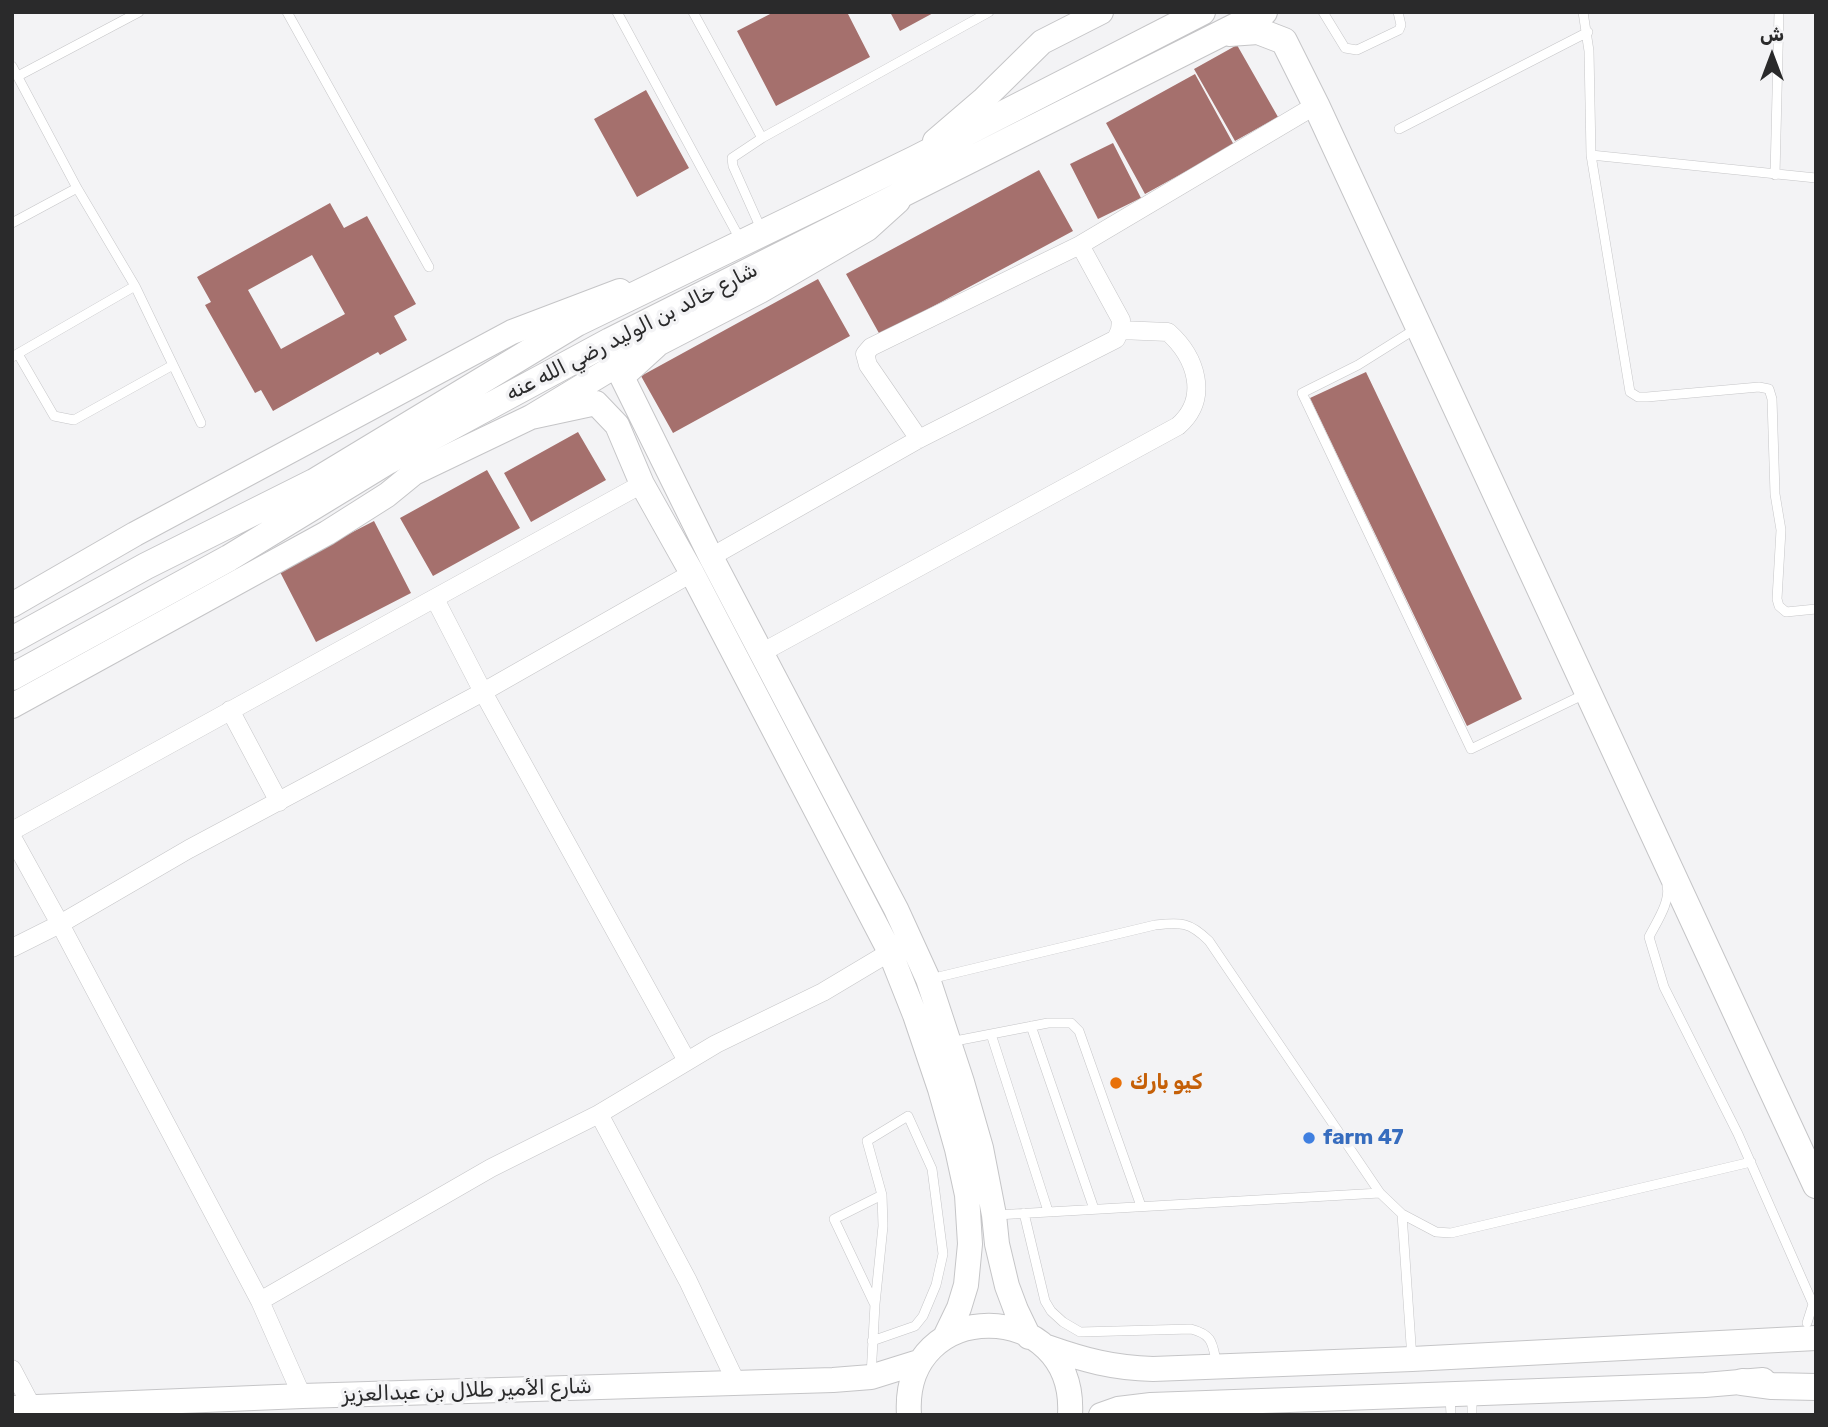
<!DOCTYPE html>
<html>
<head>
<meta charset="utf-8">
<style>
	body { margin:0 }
	#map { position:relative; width:1828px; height:1427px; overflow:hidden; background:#f3f3f5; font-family:Rubik,"Noto Naskh Arabic",sans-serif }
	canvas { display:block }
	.frame { position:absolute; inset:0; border:14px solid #2a2a2b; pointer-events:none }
	.north { position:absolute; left:1737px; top:21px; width:70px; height:70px; -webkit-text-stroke:5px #f3f3f5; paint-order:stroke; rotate:0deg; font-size:19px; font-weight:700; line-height:28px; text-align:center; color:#2a2a2b }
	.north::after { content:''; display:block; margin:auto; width:24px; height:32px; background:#2a2a2b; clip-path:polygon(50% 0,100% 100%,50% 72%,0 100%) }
</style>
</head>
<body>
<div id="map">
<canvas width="1828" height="1427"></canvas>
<div class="frame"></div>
<div class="north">ش</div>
</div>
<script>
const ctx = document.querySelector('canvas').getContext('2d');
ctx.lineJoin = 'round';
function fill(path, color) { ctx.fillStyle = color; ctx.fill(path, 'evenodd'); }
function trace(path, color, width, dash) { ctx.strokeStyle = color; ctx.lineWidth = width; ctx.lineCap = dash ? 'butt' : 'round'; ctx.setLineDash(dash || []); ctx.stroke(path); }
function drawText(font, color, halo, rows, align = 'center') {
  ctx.font = font + ' Rubik,"Noto Naskh Arabic",sans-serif'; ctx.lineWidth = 7; ctx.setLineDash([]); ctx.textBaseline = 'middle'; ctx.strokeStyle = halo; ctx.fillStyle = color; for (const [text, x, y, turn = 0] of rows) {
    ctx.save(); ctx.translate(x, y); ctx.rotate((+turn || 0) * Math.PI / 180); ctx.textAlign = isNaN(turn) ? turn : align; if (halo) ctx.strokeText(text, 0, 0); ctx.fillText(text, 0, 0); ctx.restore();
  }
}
const building = new Path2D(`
	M 774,12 L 847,12 L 870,57 L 776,106 L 737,31 Z
	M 890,12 L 935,12 L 900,31 Z
	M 1237,45 L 1278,117 L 1235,141 L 1194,69 Z
	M 1195,74 L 1234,145 L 1145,194 L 1106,123 Z
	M 646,90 L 689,168 L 637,197 L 594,119 Z
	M 1113,143 L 1141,198 L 1098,219 L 1070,164 Z
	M 1039,170 L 1073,231 L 880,335 L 846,274 Z
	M 330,203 L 344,228 L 367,216 L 416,304 L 394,316 L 407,340 L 380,355 L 378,352 L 273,411 L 261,390 L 255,393 L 205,305 L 211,302 L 197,277 ZM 312,255 L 345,314 L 281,349 L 248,290 Z
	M 818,279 L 850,336 L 673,433 L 641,376 Z
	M 1366,372 L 1522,699 L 1467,726 L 1310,398 Z
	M 578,432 L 606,480 L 531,522 L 504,473 Z
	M 487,470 L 520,528 L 433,576 L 400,518 Z
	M 374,521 L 411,593 L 316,642 L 279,570 Z`);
const lane = new Path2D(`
	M 287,12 L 429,267
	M 617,12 L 741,241
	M 693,12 L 762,138
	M 1323,12 L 1345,48 L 1357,50 L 1399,30 L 1401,25 L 1398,12
	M 1583,12 L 1589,51 L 1591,155 L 1630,392 L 1638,397 L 1647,397 L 1759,387 L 1769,389 L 1772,399 L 1775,494 L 1781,530 L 1777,599 L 1779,606 L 1786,612 L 1816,609
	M 12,66 L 77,188 L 135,286 L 201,423
	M 18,76 L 139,12
	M 1399,129 L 1588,32
	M 1591,155 L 1816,178
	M 1775,175 L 1779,12
	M 12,223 L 77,188
	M 762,231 L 733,166 L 732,158 L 762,138 L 989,12
	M 1417,328 L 1358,365 L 1302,393 L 1471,749 L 1587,693
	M 18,354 L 54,416 L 74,420 L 173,365
	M 12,357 L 135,286
	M 1667,886 C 1671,901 1656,923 1649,937 L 1664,987 L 1738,1134 L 1813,1304 L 1807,1323
	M 930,979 L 1155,925 C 1181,922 1190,922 1209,941 L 1380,1193
	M 1031,1026 L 1094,1209
	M 991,1034 L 1048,1211
	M 950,1042 L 1048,1023 L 1071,1023 L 1079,1031 L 1141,1206
	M 1024,1213 L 1045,1301 L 1051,1311 L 1063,1322 L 1080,1332 L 1191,1329 C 1214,1335 1212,1344 1217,1365
	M 1402,1214 L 1436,1232 L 1451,1233 L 1751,1162
	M 996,1215 L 1380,1193 L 1402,1214 L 1412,1359
	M 874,1303 L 834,1219 L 882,1195
	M 871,1376 L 875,1304 L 883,1226 L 882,1195 L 867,1141 L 908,1116 L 932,1169 L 943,1254 L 936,1285 L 923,1316 L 915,1326 L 872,1341
	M 1450,1396 L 1451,1415
	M 1472,1396 L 1472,1415`);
const street = new Path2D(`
	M 919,439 L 868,365 L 865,354 L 871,347 L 1080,245 L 1316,105
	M 711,557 L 919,439 L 1116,339 L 1120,330 L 1121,320 L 1080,245
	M 435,599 L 483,692 L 687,1061
	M 761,653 L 1178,426 C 1210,398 1196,357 1168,332 L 1120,330
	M 230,710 L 279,802
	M 12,831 L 642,484
	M 12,837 L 60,924 L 12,948
	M 260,1301 L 60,924 L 189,849 L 483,692 L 692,573
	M 12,1369 L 32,1407
	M 736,1382 L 688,1281 L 599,1114 L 716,1044 L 823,992 L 890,952
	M 302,1396 L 260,1301 L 491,1168 L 599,1114`);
const secondary = new Path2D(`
	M 935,141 L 984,99 L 1042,42 L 1101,12
	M 656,346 L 622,377 L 711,557 L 896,909 L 928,979 L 962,1082 L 981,1148 L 994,1215 L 997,1244 L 1007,1286 L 1016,1310 L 1029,1337
	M 531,417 L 596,403 L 617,425 L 642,484 L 692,573 L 890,952 L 915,1015 L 940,1089 L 957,1149 L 967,1195 L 970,1244 L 966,1285 L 959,1308 L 946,1335
	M 12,605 L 135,534 L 512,332 L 620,291
	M 12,706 L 327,533 L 387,495 L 414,473 L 531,417 L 617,365 L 760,291 L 867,229 L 898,201
	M 1047,1347 C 1084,1360 1113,1368 1153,1369 L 1412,1359 L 1816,1338
	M 12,1408 L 302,1396 L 833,1380 L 871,1377 L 919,1362
	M 909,1415 C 901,1295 1077,1297 1070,1415
	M 1101,1415 L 1118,1409 L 1151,1405 L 1705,1385 L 1763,1380`);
const primary = new Path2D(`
	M 1229,33 L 1258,31 L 1284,41 L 1316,105 L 1816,1185
	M 12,640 L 146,566 L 314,482 L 577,323 L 915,159 L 1202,12
	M 12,677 L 229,558 L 388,461 L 610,341 L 1264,12
	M 1742,1382 L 1772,1386 L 1816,1387`);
const markers = [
	[1116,1083,7,"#e8710a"],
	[1309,1138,7,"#3f7fe0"]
];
const streetNames = [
	["شارع خالد بن الوليد رضي الله عنه",632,332,-27],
	["شارع الأمير طلال بن عبدالعزيز",467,1391,-2]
];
const foodNames = [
	["كيو بارك",1130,1083]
];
const shopNames = [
	["farm 47",1323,1138]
];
fill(building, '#a5706d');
trace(lane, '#c5c5c7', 10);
trace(street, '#c5c5c7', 19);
trace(secondary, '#c5c5c7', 26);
trace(primary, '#c5c5c7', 28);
trace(lane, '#fff', 9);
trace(street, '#fff', 18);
trace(secondary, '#fff', 24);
trace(primary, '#fff', 26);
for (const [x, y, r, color] of markers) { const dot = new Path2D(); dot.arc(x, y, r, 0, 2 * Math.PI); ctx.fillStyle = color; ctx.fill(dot); trace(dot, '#f3f3f5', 2.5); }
drawText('21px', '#2a2a2b', '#f3f3f5', streetNames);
drawText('bold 21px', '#c56008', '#f3f3f5', foodNames, 'left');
drawText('bold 21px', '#366cbe', '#f3f3f5', shopNames, 'left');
</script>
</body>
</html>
